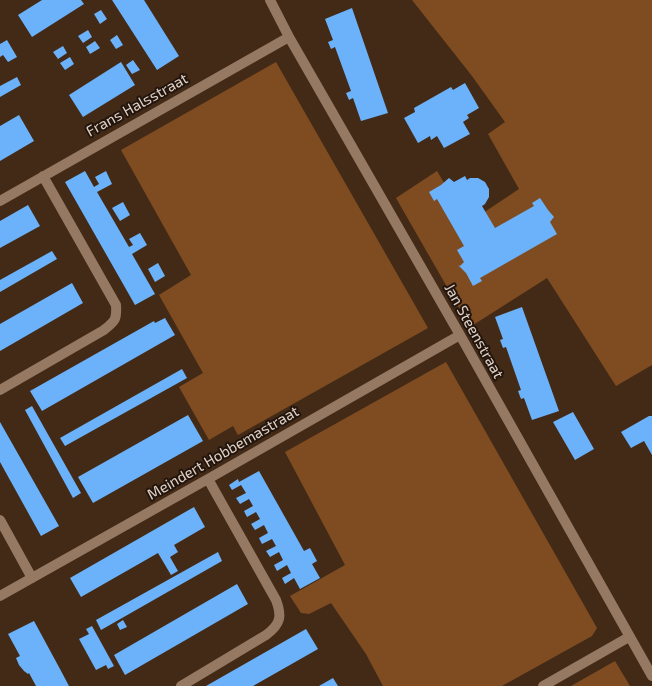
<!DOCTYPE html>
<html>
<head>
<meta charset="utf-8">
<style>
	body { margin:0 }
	canvas { display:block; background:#432a16 }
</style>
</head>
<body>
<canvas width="652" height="686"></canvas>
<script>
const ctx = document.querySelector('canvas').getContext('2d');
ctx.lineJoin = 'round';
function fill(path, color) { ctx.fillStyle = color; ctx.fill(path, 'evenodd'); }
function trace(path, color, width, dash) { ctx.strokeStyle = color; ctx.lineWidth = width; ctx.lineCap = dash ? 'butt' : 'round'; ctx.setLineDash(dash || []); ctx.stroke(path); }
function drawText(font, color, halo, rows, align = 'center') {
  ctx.font = font + ' "Exo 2",sans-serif'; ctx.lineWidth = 4; ctx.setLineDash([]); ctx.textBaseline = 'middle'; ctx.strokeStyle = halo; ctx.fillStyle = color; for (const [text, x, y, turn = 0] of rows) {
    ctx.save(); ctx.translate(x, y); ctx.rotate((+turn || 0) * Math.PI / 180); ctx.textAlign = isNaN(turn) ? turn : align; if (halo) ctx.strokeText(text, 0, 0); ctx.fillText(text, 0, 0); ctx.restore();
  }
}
const green = new Path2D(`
	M 412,0 L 652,0 L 652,365 L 616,386 L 547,278 L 470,327 L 396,198 L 437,171 L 468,223 L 519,189 L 488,134 L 505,122 L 472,76 Z
	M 276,62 L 428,328 L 238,435 L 233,426 L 209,440 L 179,387 L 203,373 L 159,295 L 191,275 L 121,150 Z
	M 446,362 L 597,628 L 592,636 L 502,686 L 383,686 L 366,654 L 331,603 L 309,614 L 301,613 L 290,596 L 345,565 L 285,452 Z
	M 615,661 L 630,686 L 571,686 Z`);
const building = new Path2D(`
	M 42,0 L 81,0 L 84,4 L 32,37 L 18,15 Z
	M 112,0 L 144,0 L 179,56 L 157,70 Z
	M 352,8 L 388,113 L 361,121 L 353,98 L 349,100 L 346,93 L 351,91 L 335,47 L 331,49 L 328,42 L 333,40 L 325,19 Z
	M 101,10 L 107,19 L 100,24 L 94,14 Z
	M 88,30 L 92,37 L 83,43 L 78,36 Z
	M 117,35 L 123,45 L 116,49 L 110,40 Z
	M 7,40 L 17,57 L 8,62 L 3,55 L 0,57 L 0,44 Z
	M 95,41 L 100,48 L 90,54 L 86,47 Z
	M 63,46 L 67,53 L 58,59 L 53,52 Z
	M 70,57 L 74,64 L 65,70 L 60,63 Z
	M 133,60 L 140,70 L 132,74 L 126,65 Z
	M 121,62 L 135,85 L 83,117 L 69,95 Z
	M 17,77 L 21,85 L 0,97 L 0,86 Z
	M 465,83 L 479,108 L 467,115 L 469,118 L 463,122 L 470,134 L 444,148 L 437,136 L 431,140 L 430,136 L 418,143 L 404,118 L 415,112 L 414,108 L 451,87 L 453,90 Z
	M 19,115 L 34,141 L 0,161 L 0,126 Z
	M 85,171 L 94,187 L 99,184 L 95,177 L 106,171 L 112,184 L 97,192 L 129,247 L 133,245 L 129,239 L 140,233 L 147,245 L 132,254 L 155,294 L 135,305 L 65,182 Z
	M 465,176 L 467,180 L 470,178 L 478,178 L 485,182 L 489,189 L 489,197 L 485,204 L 482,206 L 495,228 L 534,206 L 532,203 L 540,198 L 548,210 L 554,217 L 550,222 L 557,234 L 480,278 L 482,281 L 473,286 L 466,273 L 458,265 L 460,266 L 464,262 L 457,250 L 464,246 L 437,199 L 434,201 L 429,192 L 441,185 L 449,178 L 454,182 Z
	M 123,202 L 130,215 L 120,221 L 112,208 Z
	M 28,205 L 40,226 L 0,248 L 0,221 Z
	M 52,251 L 57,259 L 0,292 L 0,280 Z
	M 158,263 L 165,276 L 155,282 L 148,269 Z
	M 72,283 L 83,303 L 0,351 L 0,324 Z
	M 522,307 L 559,411 L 532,420 L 524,398 L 521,399 L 518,391 L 521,390 L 506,347 L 503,348 L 500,340 L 503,339 L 495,317 Z
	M 165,318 L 175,335 L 42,411 L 30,391 L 154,321 L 155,323 Z
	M 182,369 L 187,378 L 65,446 L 60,438 Z
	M 32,406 L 81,493 L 73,498 L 25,410 Z
	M 573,412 L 594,449 L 575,460 L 553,422 Z
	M 188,415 L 203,441 L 93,503 L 78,477 Z
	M 649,416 L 652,416 L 652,455 L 644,441 L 631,448 L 621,432 Z
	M 0,422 L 59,526 L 41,536 L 0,462 Z
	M 259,471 L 304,551 L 310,548 L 317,561 L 312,564 L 320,578 L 300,589 L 294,578 L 285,584 L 282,578 L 291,573 L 287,565 L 277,571 L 274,565 L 283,560 L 279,552 L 270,557 L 266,551 L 276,546 L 272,539 L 262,544 L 259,538 L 268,533 L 264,525 L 255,530 L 251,524 L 260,519 L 256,512 L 247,517 L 244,511 L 253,506 L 249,499 L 240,504 L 236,498 L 246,493 L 241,485 L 232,490 L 229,485 L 238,479 L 239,482 Z
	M 194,507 L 205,527 L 174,545 L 178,552 L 170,557 L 178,571 L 171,575 L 158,553 L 81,597 L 70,578 Z
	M 218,552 L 222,561 L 101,630 L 96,620 Z
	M 237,584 L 248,604 L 125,675 L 114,655 Z
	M 123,620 L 127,627 L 120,630 L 117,624 Z
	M 34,621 L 60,669 L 69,686 L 36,686 L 29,673 L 28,674 L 24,671 L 19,665 L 16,658 L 20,656 L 8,634 Z
	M 92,626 L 114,666 L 108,669 L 106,665 L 96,670 L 79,639 L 89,634 L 86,629 Z
	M 306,629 L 318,649 L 253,686 L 206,686 Z
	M 333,678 L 338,686 L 319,686 Z`);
const minor = new Path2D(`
	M 270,0 L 289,37 L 460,335 L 652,676
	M 0,201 L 289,37
	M 0,390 L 104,330 C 115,321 117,320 116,305 L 43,176
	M 0,520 L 32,578
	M 0,596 L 208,479 L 460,335
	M 181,686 L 266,635 C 281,624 282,616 276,600 L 208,479
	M 543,686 L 629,637`);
const streetNames = [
	["Frans Halsstraat",137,105,-29],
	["Jan Steenstraat",474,331,61],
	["Meindert Hobbemastraat",223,453,-30]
];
fill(green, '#7f4c21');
fill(building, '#6bb2fa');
trace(minor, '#967963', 10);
drawText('15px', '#e1d1c5', '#21150d', streetNames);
</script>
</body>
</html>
